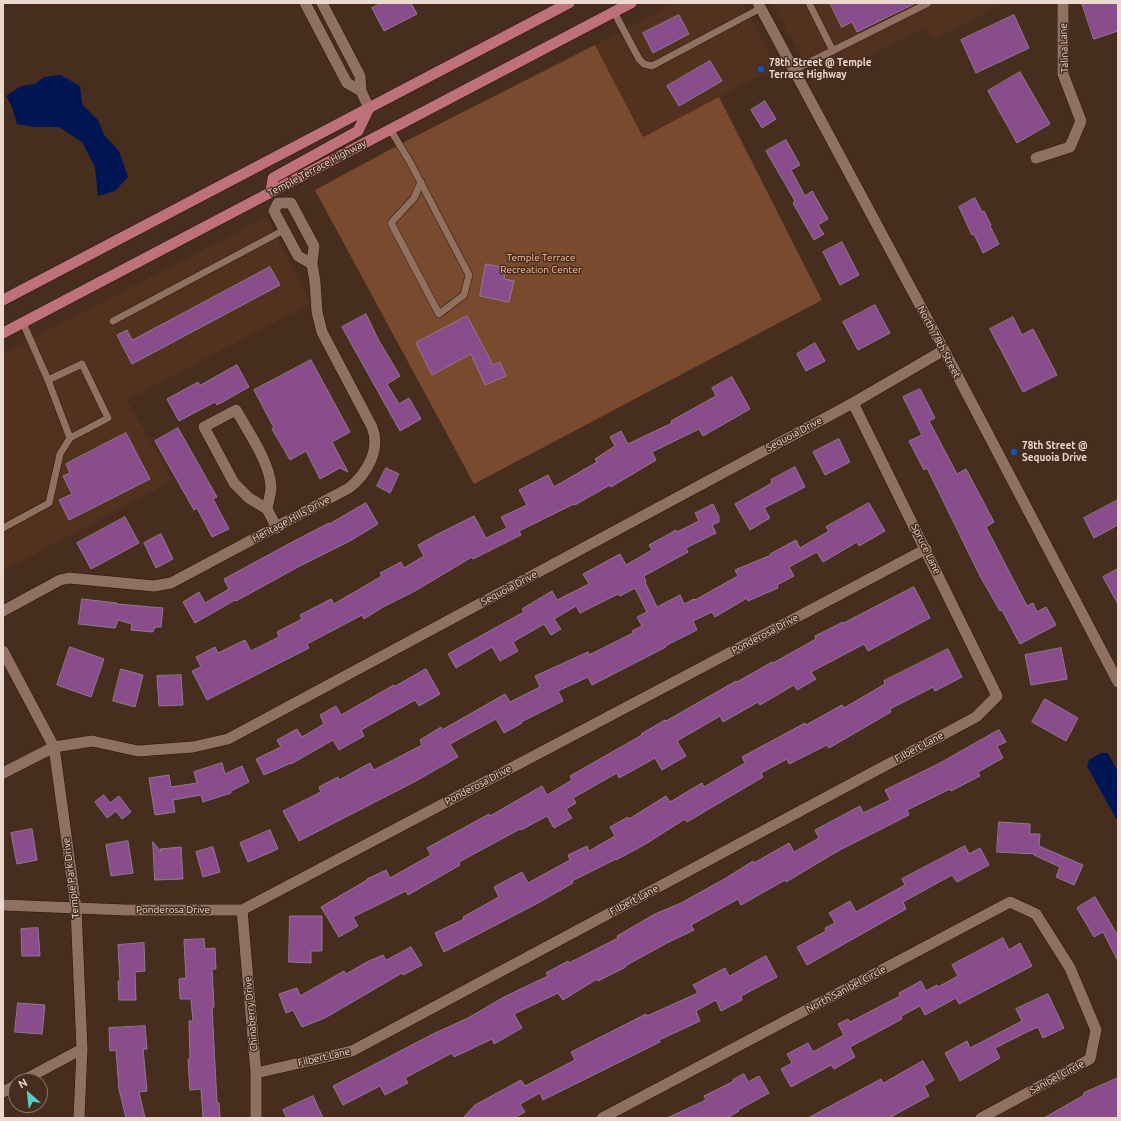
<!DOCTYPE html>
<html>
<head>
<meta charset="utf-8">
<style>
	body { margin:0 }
	#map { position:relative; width:1121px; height:1121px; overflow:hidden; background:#472d1e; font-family:Ubuntu,sans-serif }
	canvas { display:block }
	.frame { position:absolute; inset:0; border:4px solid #ebd9d0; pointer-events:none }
	.north { position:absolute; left:8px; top:1073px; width:40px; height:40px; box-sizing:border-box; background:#472d1e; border:1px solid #897265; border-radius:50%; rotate:332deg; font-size:11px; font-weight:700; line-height:16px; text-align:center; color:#ebd9d0 }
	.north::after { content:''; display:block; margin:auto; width:14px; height:18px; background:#55cec5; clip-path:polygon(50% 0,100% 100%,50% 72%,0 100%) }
</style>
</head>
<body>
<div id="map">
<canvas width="1121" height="1121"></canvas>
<div class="frame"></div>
<div class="north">N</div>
</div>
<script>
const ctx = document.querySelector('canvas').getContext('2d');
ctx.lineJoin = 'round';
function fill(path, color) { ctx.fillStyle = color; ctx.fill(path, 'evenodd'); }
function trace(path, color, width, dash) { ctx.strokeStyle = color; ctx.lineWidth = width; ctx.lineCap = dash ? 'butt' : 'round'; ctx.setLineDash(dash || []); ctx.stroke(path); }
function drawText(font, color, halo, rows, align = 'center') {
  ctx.font = font + ' Ubuntu,sans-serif'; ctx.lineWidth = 3; ctx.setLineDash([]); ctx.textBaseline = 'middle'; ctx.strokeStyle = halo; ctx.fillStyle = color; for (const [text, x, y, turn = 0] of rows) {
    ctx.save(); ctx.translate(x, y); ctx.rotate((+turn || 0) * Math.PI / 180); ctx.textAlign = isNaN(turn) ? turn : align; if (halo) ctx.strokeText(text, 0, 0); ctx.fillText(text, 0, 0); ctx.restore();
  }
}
const built = new Path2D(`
	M 675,3 L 743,3 L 776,68 L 643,136 L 595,45 Z
	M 772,3 L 1004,3 L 935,39 L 923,28 L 815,83 Z
	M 266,217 L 311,303 L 127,400 L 172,481 L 3,571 L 3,354 Z`);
const green = new Path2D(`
	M 595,45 L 643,137 L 719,97 L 822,300 L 474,484 L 315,190 L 408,140 Z`);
const water = new Path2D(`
	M 61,75 L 80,86 L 82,104 L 98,120 L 104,135 L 119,151 L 128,177 L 115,191 L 98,196 L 95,167 L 82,142 L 59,127 L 35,127 L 17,124 L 12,107 L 6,96 L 21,86 L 35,84 L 44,77 Z
	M 1101,753 L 1108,753 L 1118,772 L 1118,822 L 1087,766 L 1089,760 Z`);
const building = new Path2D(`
	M 382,3 L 411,3 L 417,14 L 384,31 L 372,8 Z
	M 830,3 L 916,3 L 857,32 L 852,22 L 842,27 Z
	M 1082,3 L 1118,3 L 1118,31 L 1094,39 Z
	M 679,15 L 689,34 L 653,53 L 643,33 Z
	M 1014,15 L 1029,48 L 976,73 L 961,40 Z
	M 710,61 L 722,81 L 679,106 L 667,86 Z
	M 1020,72 L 1050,124 L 1017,143 L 988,91 Z
	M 765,101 L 776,119 L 762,128 L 751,110 Z
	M 786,140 L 800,165 L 791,170 L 805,196 L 812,191 L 828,219 L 818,225 L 824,234 L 814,240 L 793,203 L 795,201 L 766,151 Z
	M 975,198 L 982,212 L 984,211 L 991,225 L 990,226 L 999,244 L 983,253 L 974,234 L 972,235 L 959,207 Z
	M 842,242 L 859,275 L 840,285 L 823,252 Z
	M 486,264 L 506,268 L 504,279 L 514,281 L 509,302 L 480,296 Z
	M 270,267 L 280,285 L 132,364 L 117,335 L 127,330 L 132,340 Z
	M 875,305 L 890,333 L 858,350 L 843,322 Z
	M 366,314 L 378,339 L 400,376 L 387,384 L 399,404 L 409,398 L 421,419 L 400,431 L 342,327 Z
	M 467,316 L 493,365 L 500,362 L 506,376 L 485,385 L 471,354 L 432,375 L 416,343 Z
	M 1013,317 L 1022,335 L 1033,329 L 1057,375 L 1023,392 L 990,329 Z
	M 815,343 L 825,361 L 806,371 L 797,354 Z
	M 311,360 L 350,432 L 332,442 L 348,472 L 340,468 L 320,479 L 306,451 L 290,460 L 272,429 L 274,428 L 254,390 Z
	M 237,365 L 249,387 L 217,405 L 215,402 L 179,421 L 167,399 L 198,382 L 200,385 Z
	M 732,377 L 750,409 L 703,436 L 699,429 L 652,452 L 656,460 L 611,487 L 610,485 L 575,505 L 574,504 L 519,531 L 521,535 L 473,559 L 472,557 L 415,591 L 383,607 L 364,619 L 362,615 L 307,644 L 309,648 L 207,700 L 192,671 L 201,667 L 196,657 L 215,647 L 218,653 L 245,640 L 251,651 L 279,637 L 277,632 L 302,619 L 300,615 L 331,599 L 334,604 L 382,576 L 380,573 L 401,562 L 404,568 L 424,556 L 418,545 L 436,535 L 474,516 L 486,538 L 507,528 L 501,517 L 527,505 L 519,490 L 548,475 L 554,487 L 597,462 L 595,459 L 615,446 L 610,437 L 621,431 L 628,444 L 672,423 L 671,421 L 716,396 L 712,388 Z
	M 920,389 L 935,418 L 929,421 L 957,474 L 966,469 L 994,522 L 986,527 L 1027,606 L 1033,603 L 1037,612 L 1046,607 L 1056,625 L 1020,644 L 1002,610 L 1000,611 L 980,576 L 927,468 L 924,470 L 909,441 L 922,435 L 903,397 Z
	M 178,428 L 217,497 L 213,499 L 229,529 L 212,537 L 197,508 L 194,510 L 155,441 Z
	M 126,433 L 150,479 L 69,520 L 59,500 L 72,494 L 63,476 L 70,473 L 66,464 Z
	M 839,439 L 850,462 L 825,475 L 813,452 Z
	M 795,467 L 805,487 L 764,508 L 770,518 L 750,530 L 735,504 L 772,483 L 771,480 Z
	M 386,468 L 399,474 L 390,493 L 377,486 Z
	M 1118,500 L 1118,525 L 1094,538 L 1084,518 Z
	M 366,503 L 378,524 L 350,541 L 298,567 L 236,601 L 235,600 L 195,623 L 183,602 L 199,592 L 205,603 L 229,589 L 224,579 L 296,540 L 329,523 L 329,524 Z
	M 869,503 L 885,531 L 859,546 L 857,542 L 823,562 L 817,552 L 789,567 L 794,576 L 777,585 L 778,588 L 748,601 L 747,598 L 715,617 L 712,612 L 693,621 L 697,630 L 665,646 L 666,647 L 592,685 L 588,677 L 558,691 L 563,701 L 521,722 L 522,723 L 504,733 L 496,719 L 450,744 L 458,757 L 416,781 L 299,841 L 283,811 L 321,792 L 319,787 L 338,777 L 339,780 L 370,763 L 374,770 L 422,745 L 420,740 L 441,727 L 442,730 L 505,694 L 510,702 L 540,687 L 535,676 L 588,652 L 589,655 L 633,633 L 632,631 L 642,626 L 637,617 L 647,612 L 635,588 L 620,596 L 618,594 L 580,613 L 576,606 L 554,619 L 561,629 L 551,635 L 544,624 L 513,642 L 518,651 L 500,661 L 492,647 L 456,668 L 448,654 L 524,612 L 522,609 L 552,591 L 557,600 L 589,584 L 583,574 L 620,554 L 626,565 L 652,550 L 649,545 L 676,530 L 677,532 L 699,521 L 695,513 L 713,504 L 719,517 L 719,522 L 712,525 L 716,533 L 686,548 L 688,552 L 644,576 L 646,582 L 645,582 L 657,607 L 680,595 L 684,604 L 694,599 L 695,600 L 738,576 L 735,570 L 771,555 L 770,554 L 796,540 L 800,548 L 829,531 L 826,527 Z
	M 125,517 L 139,543 L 91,569 L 77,543 Z
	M 161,534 L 173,559 L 156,568 L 144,543 Z
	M 1118,569 L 1118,604 L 1103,577 Z
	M 914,587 L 930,618 L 868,651 L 864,644 L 811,672 L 816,679 L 797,690 L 794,685 L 760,705 L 758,702 L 723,722 L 720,716 L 677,741 L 686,756 L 662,770 L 655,758 L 619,778 L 617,773 L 573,798 L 576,803 L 566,809 L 572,818 L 554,828 L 547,816 L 521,830 L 520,829 L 459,862 L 460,865 L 408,895 L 406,891 L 353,917 L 358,926 L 339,937 L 321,907 L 367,880 L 367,879 L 386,870 L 390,878 L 431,855 L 427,848 L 489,814 L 490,816 L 542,786 L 547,795 L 572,780 L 570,776 L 642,735 L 641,734 L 665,720 L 666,721 L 736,681 L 737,682 L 772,662 L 773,663 L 816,639 L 815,636 L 843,622 L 843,623 Z
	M 82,599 L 117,603 L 117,604 L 163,608 L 161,627 L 155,627 L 153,632 L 131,630 L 132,624 L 118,620 L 115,628 L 79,624 Z
	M 70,647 L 104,659 L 91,697 L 57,685 Z
	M 1061,648 L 1067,679 L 1031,685 L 1025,655 Z
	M 948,649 L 962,677 L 935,691 L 933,687 L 890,709 L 891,712 L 829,748 L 827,745 L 789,764 L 787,759 L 761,773 L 763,777 L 687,822 L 685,819 L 644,845 L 616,860 L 616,859 L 572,881 L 573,883 L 538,903 L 444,952 L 435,933 L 464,919 L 463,917 L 499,897 L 494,887 L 522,872 L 528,883 L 570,860 L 568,855 L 587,846 L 589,851 L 615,836 L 610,827 L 628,817 L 629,819 L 666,796 L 670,802 L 702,783 L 704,787 L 745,763 L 742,757 L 805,723 L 806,725 L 842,705 L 844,708 L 885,684 L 884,681 Z
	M 121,669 L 143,675 L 135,707 L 113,701 Z
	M 426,669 L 440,694 L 419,706 L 415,700 L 361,730 L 364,736 L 339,750 L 333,740 L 291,764 L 291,763 L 264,775 L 256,759 L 281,747 L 277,740 L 297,729 L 302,737 L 324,724 L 320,715 L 336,706 L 341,715 L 394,685 L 395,686 Z
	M 181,675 L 183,705 L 159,706 L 157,676 Z
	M 1045,699 L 1078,718 L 1066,741 L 1032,722 Z
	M 999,730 L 1006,742 L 997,746 L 1003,758 L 978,772 L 980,776 L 951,791 L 950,789 L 907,810 L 909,815 L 838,851 L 786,882 L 785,880 L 741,905 L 738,899 L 691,925 L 694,930 L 667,943 L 625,966 L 626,967 L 598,981 L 597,979 L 563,1000 L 558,993 L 514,1014 L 522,1028 L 494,1044 L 492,1039 L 454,1057 L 452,1053 L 405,1078 L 408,1083 L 385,1095 L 380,1086 L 343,1105 L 333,1086 L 433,1034 L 468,1018 L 504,997 L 548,976 L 546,973 L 568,961 L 569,963 L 618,938 L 617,936 L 655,914 L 681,903 L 726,878 L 753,861 L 754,863 L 789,843 L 794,852 L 819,838 L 815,830 L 860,806 L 863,813 L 890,800 L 885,790 L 938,764 Z
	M 222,763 L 225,774 L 242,766 L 249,782 L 231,791 L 231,793 L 203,802 L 201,795 L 173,800 L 175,812 L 155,815 L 149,778 L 169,775 L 171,787 L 197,783 L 194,772 Z
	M 104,795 L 110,803 L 119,796 L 131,812 L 122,819 L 115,810 L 116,811 L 107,818 L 95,802 Z
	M 999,822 L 1030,824 L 1030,834 L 1040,834 L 1039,846 L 1083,865 L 1074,885 L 1056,877 L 1060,867 L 1034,855 L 1035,854 L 997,852 Z
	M 32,829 L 37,860 L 17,864 L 11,833 Z
	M 270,830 L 278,849 L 248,862 L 240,843 Z
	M 128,841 L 133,873 L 111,876 L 106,845 Z
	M 153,842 L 161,852 L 160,849 L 181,847 L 183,879 L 155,880 Z
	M 965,846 L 969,854 L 980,848 L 989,865 L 957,882 L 952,875 L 903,902 L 906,909 L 807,965 L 797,947 L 826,931 L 825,928 L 835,923 L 829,913 L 850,901 L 856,912 L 905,885 L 902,879 Z
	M 213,847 L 220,872 L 203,877 L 196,852 Z
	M 1095,897 L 1118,936 L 1118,961 L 1103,932 L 1094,937 L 1077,908 Z
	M 290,916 L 322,916 L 322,951 L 311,951 L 311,963 L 289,962 Z
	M 38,928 L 40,956 L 22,956 L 21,929 Z
	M 1003,938 L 1009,950 L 1020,943 L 1032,966 L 959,1004 L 956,998 L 925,1015 L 920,1006 L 901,1016 L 902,1019 L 850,1047 L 855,1057 L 834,1069 L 831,1065 L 791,1087 L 781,1069 L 792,1063 L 787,1054 L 808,1043 L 813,1052 L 844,1035 L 838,1024 L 848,1019 L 850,1022 L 900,996 L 899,993 L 921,981 L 926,991 L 937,985 L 938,987 L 958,976 L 952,965 Z
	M 204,939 L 205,949 L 215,948 L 216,969 L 212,969 L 214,1007 L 212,1007 L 217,1103 L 219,1103 L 220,1118 L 203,1118 L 201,1089 L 190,1090 L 188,1059 L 190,1059 L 189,1021 L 193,1021 L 191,999 L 180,999 L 179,979 L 186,978 L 184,940 Z
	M 144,943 L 145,971 L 135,972 L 136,1000 L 119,1000 L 118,981 L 120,981 L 118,945 Z
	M 411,947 L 422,965 L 403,975 L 402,973 L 325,1018 L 302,1027 L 293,1010 L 286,1013 L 279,994 L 297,988 L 300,996 L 344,971 L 346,974 L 369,961 L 383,955 L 386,960 Z
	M 766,956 L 777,977 L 741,996 L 742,1000 L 721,1011 L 716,1000 L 696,1011 L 700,1021 L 659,1040 L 660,1042 L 543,1100 L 540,1093 L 520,1104 L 525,1112 L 514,1118 L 463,1118 L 475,1105 L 521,1080 L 525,1086 L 575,1060 L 571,1052 L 646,1014 L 647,1016 L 698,993 L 693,985 L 725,968 L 729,976 Z
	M 1048,994 L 1064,1028 L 1043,1038 L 1038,1027 L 1027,1032 L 995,1048 L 1000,1058 L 960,1081 L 945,1053 L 967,1041 L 970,1048 L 1022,1021 L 1016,1009 Z
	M 18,1003 L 45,1005 L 42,1034 L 15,1032 Z
	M 145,1026 L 147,1049 L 143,1049 L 147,1091 L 139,1092 L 145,1118 L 126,1118 L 119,1089 L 116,1050 L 110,1051 L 109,1028 Z
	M 923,1061 L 934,1080 L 924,1086 L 929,1096 L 889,1118 L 808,1118 L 881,1079 L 883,1083 Z
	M 744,1074 L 748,1082 L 759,1076 L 769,1093 L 738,1110 L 739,1111 L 727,1118 L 667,1118 L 706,1100 L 704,1096 L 734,1081 L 733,1080 Z
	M 1118,1078 L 1118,1118 L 1044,1118 L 1084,1095 L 1084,1093 Z
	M 313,1096 L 323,1118 L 287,1118 L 283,1110 Z`);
const service = new Path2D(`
	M 809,3 L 833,51
	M 614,12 L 639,59 L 644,64 L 652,66 L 761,8
	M 794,70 L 928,3
	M 390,129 L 410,162 L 469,275 L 464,295 L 439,314 L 391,223 L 414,198 L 421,182
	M 113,321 L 284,230
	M 48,380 L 82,364 L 108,418 L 70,438
	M 3,528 L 49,503 L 60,454 L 70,438 L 48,380 L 23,323`);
const minor = new Path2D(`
	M 305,3 L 347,83 L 361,91
	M 322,3 L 360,76 L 361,91 L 369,108
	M 1036,158 L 1070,147 L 1081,121 L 1063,74 L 1063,3
	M 278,203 L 274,211 L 298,256 L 312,264
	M 267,509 C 268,502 271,494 271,487 C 270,463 248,431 236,410 L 204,427 L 234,483 L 249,498 L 267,509 L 277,528
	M 3,611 L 60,580 L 69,578 L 154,586 L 171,583 L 349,488 C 367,474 381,449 372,427 L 322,332 L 317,312 L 315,282 L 312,264 L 314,246 L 291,203 L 278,203
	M 3,651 L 54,747 L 76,908 L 82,1049 L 79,1118
	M 3,773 L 54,747 L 92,741 L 138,751 L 193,747 L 228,739 L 853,403 L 944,350
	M 3,905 L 126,910 L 242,910 L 926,549
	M 242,910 L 256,1073 L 256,1118
	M 256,1073 L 352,1051 L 976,717 L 997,696 L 853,403
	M 22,1081 L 82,1049
	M 3,1092 L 16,1085
	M 602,1118 L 1010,902 L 1036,914 L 1070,968 L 1096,1030 L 1090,1059 L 981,1118`);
const tertiary = new Path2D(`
	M 758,3 L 944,350 L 1118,682`);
const primary = new Path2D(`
	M 271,192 L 273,178 L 358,131 L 369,108
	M 3,300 L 569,3
	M 3,333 L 631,3`);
const markers = [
	[761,69,4,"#1a4fb4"],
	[1014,452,4,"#1a4fb4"]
];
const streetNames = [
	["Talina Lane",1064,48,-92],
	["Temple Terrace Highway",317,168,-28],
	["North 78th Street",939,342,62],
	["Sequoia Drive",794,434,-28],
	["Heritage Hills Drive",291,519,-28],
	["Spruce Lane",926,549,64],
	["Sequoia Drive",509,588,-28],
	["Ponderosa Drive",765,634,-28],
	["Filbert Lane",919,747,-28],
	["Ponderosa Drive",478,785,-28],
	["Temple Park Drive",71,878,-97],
	["Filbert Lane",634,900,-28],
	["Ponderosa Drive",173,910],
	["North Sanibel Circle",846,989,-28],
	["Chinaberry Drive",251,1014,-95],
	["Filbert Lane",324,1057,-13],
	["Sanibel Circle",1057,1077,-28]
];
const poiNames = [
	["78th Street @ Temple",769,63],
	["Terrace Highway",769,75],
	["78th Street @",1022,446],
	["Sequoia Drive",1022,458]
];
const parkNames = [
	["Temple Terrace",541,258],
	["Recreation Center",541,270]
];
fill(built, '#52311f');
fill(green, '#7a4a2f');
fill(water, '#001554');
fill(building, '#894d8c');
trace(building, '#917991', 1);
trace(service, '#2c1406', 8);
trace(minor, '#2c1406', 12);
trace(tertiary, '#2c1406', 12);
trace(primary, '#2c1406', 12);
trace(service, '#907161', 7);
trace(minor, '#907161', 11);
trace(tertiary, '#907161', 11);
trace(primary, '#be717a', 11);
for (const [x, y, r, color] of markers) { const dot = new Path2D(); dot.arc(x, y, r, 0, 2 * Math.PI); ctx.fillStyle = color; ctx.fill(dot); trace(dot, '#472d1e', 1.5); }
drawText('10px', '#ebd9d0', '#472d1e', streetNames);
drawText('bold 10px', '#ebd9d0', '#472d1e', poiNames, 'left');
drawText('10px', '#febd9a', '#472d1e', parkNames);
</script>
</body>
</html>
